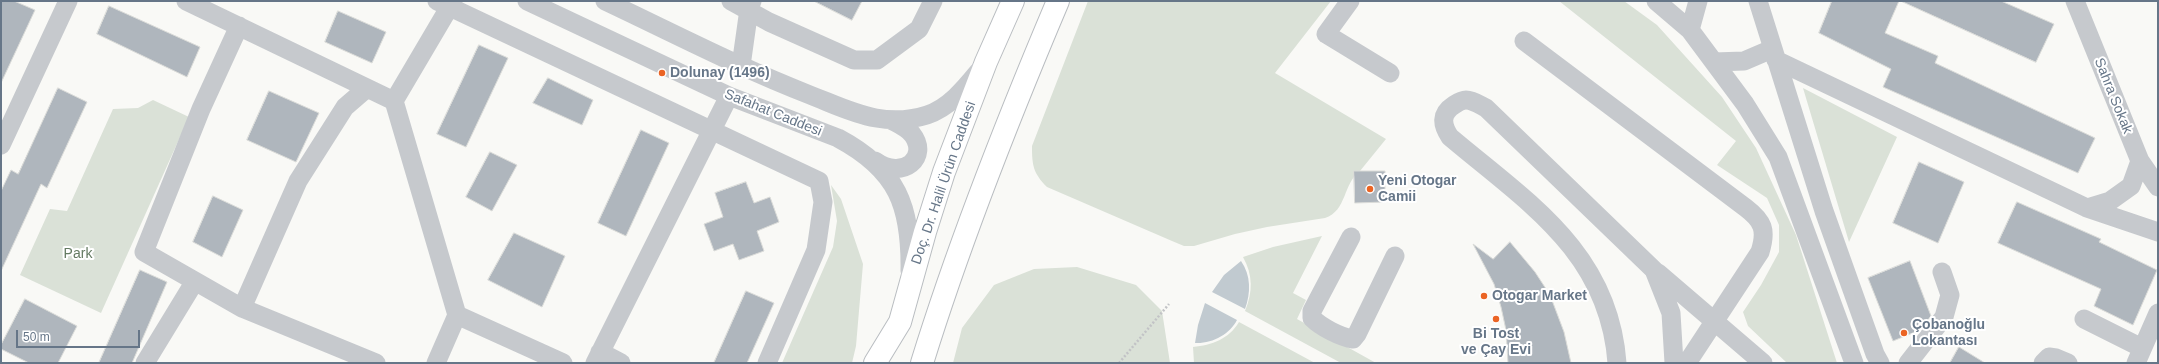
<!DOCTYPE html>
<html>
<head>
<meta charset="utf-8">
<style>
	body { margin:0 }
	#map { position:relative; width:2159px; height:364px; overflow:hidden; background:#f9f9f6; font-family:Helvetica,sans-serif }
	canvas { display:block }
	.frame { position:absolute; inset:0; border:2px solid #667688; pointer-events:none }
	.scale { position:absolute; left:16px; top:330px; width:124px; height:18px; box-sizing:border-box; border:2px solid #667688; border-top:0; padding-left:5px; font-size:12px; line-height:14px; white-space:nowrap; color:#667688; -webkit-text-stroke:3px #fff; paint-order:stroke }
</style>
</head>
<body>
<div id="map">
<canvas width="2159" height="364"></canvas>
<div class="frame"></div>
<div class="scale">50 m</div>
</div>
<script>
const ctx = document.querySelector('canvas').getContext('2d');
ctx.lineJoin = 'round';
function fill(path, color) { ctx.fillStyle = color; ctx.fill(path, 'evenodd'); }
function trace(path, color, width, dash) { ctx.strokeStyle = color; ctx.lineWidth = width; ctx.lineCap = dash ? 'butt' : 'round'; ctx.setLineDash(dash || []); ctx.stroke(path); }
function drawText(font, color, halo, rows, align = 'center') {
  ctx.font = font + ' Helvetica,sans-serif'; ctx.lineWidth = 4; ctx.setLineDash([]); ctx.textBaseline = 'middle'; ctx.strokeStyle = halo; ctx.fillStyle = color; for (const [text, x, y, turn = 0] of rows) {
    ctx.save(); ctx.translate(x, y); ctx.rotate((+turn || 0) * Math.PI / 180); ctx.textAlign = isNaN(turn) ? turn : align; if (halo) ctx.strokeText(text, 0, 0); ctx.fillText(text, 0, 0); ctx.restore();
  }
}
const green = new Path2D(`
	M 1088,1 L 1331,1 L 1275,73 L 1386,139 L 1360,171 C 1343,183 1347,211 1325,218 L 1267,227 L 1235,234 L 1194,246 L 1184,246 L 1172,241 L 1047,187 C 1033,173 1032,165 1032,146 Z
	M 1559,1 L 1624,1 L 1657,25 L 1722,97 L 1756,148 L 1796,235 L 1837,363 L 1787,363 L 1748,326 L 1743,312 L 1761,285 L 1779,252 L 1779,225 L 1767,198 L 1717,165 L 1736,141 Z
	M 1803,88 L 1897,137 L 1849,242 Z
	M 153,100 L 189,117 L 101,313 L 20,275 L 50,209 L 67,211 L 113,109 L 138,108 Z
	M 831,185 L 841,199 L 863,264 L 856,346 L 852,363 L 782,363 L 833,247 L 837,221 Z
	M 1322,236 L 1293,293 L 1306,300 L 1297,319 L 1376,363 L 1341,363 L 1245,311 C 1253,292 1253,275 1243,257 L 1273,247 Z
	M 1077,267 L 1136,285 L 1162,311 L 1170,363 L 953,363 L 962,328 L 994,285 L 1034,269 Z
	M 1239,322 L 1315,363 L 1194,363 L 1193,347 C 1212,345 1229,339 1239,322 Z`);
const water = new Path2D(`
	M 1241,261 C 1251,275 1251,293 1245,309 L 1212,292 L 1224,275 Z
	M 1205,303 L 1237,320 C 1230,334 1212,344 1195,343 L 1198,325 Z`);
const building = new Path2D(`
	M 1,1 L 14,1 L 35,10 L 1,83 Z
	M 814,1 L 862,1 L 852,20 Z
	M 1832,1 L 1899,1 L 1885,33 L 1938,56 L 1935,63 L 2095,138 L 2078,173 L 1883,87 L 1891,69 L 1819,33 Z
	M 1901,1 L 2001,1 L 2054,24 L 2036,62 Z
	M 109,6 L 200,47 L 187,77 L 97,34 Z
	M 338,11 L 386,32 L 372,63 L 325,42 Z
	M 479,45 L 508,58 L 466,147 L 437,134 Z
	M 548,78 L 593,100 L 582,125 L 533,103 Z
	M 58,88 L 87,102 L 47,188 L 41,184 L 1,271 L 1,191 L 11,170 L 18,174 Z
	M 269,91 L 319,113 L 296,162 L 247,140 Z
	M 641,130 L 669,143 L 626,236 L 598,223 Z
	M 490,152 L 517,165 L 492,211 L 466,197 Z
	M 1919,162 L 1964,182 L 1938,243 L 1893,223 Z
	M 1354,171 L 1385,171 L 1385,202 L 1355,203 Z
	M 746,182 L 754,203 L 770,197 L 779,222 L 757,231 L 764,251 L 739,260 L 733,244 L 714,251 L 704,224 L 723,217 L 715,193 Z
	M 213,196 L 243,210 L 222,257 L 193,242 Z
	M 2017,202 L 2101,239 L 2099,242 L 2157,270 L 2133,325 L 2094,306 L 2101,289 L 1998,243 Z
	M 514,233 L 565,256 L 542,307 L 488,280 Z
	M 1510,242 L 1535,272 L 1550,295 L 1564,332 L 1571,363 L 1508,363 L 1506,330 L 1501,307 L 1494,284 L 1473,244 L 1493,259 Z
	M 1910,261 L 1931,316 L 1920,330 L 1893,341 L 1868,278 Z
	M 140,270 L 167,282 L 132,363 L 99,363 Z
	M 746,291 L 774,303 L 747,363 L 714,363 Z
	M 25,299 L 77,326 L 58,363 L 29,363 L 1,349 L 1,345 Z
	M 1959,347 L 1985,363 L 1950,363 Z`);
const path = new Path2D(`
	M 1119,363 L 1169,304`);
const minor = new Path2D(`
	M 186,1 L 394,101
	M 437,1 L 819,181 L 823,202 L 816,250 L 767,363
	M 527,1 L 729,96 L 838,138 C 898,170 911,206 910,271
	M 605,1 C 673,33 740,68 810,95 C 831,103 853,114 876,118 C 892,121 911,120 927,115 C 949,108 965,88 979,71
	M 731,1 L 769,22 L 854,60 L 877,60 L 919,29 L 933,1
	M 1350,1 L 1326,34 L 1390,73
	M 1656,1 L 1690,30 L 1745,104 L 1778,157 L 1854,363
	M 1758,1 L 1824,211 L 1875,354 L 1880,363
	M 2075,1 L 2140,161 L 2158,187
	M 239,26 L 201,109 L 144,252 L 242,308 L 376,363
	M 1690,30 L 1698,1
	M 1524,41 L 1746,208 C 1763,221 1767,230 1760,252 L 1687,363
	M 1776,60 L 2087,208 L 2158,232
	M 1714,62 L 1744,61 L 1772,49
	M 741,66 L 749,9 L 752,1
	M 1,145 L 68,1
	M 875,161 C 903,181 930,157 912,134 C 906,127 898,124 891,120
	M 2087,208 L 2110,201 L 2131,186 L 2140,161
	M 1351,237 L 1312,311 L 1312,318 C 1321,327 1340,337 1353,339 L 1357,334 L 1395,256
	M 1658,273 L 1763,363
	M 242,308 L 298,181 L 345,107 L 367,88
	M 457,315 L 563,363
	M 2084,319 L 2142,348
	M 600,352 L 621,363
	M 145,363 L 195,281
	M 436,363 L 457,315 L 394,101 L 453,1
	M 595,363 L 729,96
	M 1617,363 C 1609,252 1527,202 1450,137 C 1442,125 1440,114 1454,105 C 1457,103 1462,100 1466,100 C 1473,100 1480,105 1486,108 L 1654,270 L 1671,313 L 1674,363
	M 1908,363 L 1944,317 L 1950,295 L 1942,272
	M 2043,363 L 2049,357 L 2056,358 L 2068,363
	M 2136,363 L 2158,313`);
const major = new Path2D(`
	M 875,363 L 900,322 L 925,232 L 944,172 L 986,62 L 1013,1
	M 922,363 C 960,240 1008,119 1058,1`);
const markers = [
	[662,73,4,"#eb6424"],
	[1370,189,4,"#eb6424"],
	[1484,296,4,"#eb6424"],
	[1496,319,4,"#eb6424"],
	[1904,333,4,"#eb6424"]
];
const poiNames = [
	["Dolunay (1496)",670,73],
	["Yeni Otogar",1378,181],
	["Camii",1378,197],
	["Otogar Market",1492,296],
	["Çobanoğlu",1912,325],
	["Lokantası",1912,341],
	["Bi Tost",1496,334,"center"],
	["ve Çay Evi",1496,350,"center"]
];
const streetNames = [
	["Sahra Sokak",2113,96,68],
	["Safahat Caddesi",773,113,22],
	["Doç. Dr. Halil Ürün Caddesi",944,183,-71]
];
const parkNames = [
	["Park",78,254]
];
fill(green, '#dae1d7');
fill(water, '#c1cad0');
fill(building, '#afb6bd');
trace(building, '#dadbd8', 1);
trace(major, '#b9bdc1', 24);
trace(path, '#c2c3c6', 2.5, [2, 2]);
trace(minor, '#c6c9cd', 19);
trace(major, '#fff', 22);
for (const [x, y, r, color] of markers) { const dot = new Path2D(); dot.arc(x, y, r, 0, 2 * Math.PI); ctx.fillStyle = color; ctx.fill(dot); trace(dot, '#fff', 1.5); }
drawText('bold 14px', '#667688', '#fff', poiNames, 'left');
drawText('14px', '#667688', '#fff', streetNames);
drawText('14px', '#647a62', '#fff', parkNames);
</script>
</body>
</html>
